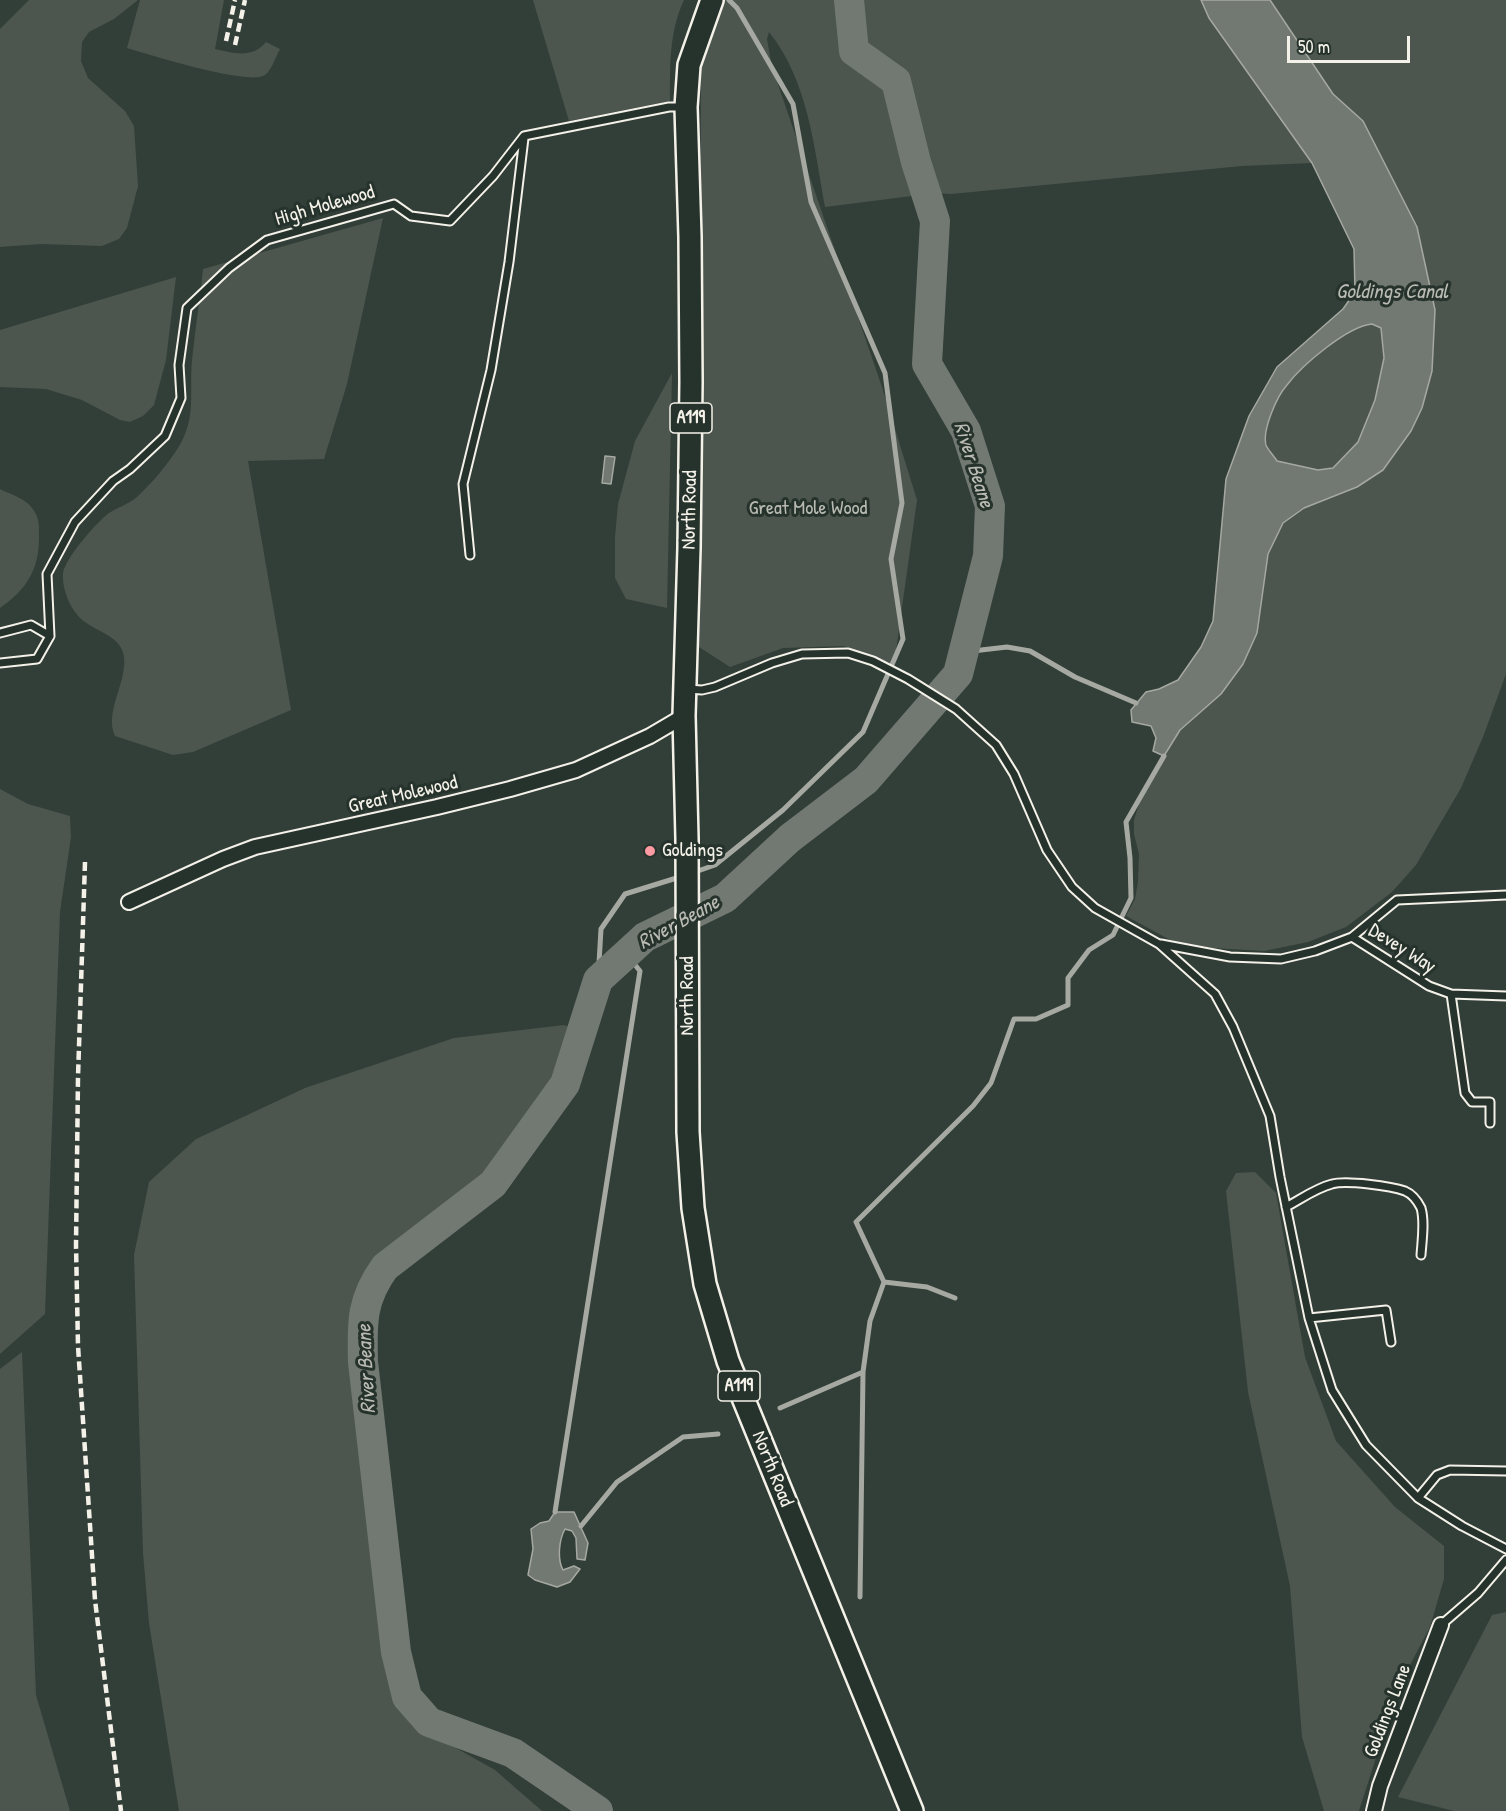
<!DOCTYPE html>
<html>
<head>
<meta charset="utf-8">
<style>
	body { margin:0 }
	#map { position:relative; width:1506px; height:1811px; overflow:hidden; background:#323e38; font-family:"Patrick Hand",sans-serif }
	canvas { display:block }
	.scale { position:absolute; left:1287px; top:36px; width:123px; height:27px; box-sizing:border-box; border:3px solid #f4f1e8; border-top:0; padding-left:8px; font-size:18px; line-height:21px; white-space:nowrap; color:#f4f1e8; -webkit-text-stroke:4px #26332d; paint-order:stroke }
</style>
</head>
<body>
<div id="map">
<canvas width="1506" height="1811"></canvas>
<div class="scale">50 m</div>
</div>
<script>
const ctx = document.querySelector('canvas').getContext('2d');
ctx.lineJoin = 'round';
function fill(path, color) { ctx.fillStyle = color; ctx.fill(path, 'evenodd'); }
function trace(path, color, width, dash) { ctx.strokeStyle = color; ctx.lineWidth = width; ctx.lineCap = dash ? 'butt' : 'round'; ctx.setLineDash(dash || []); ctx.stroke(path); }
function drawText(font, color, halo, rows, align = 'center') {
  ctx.font = font + ' "Patrick Hand",sans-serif'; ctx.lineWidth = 6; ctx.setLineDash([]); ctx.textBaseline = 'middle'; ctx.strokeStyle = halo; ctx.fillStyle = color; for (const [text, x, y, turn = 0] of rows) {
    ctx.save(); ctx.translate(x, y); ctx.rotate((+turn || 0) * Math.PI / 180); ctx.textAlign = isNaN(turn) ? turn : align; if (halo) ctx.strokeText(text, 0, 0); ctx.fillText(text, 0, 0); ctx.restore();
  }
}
const green = new Path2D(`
	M 29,0 L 138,0 L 114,19 L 89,32 L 82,42 L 81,61 L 88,78 L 125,111 L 134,126 L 138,186 L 127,228 L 119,239 L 102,246 L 41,244 L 0,247 L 0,29 Z
	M 140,0 L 224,0 L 215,49 C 234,53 252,59 266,42 L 280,49 C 276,56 271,73 263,76 C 244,84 150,55 127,48 Z
	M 533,0 L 684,0 C 669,32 670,66 670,101 L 569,121 Z
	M 719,0 L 839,0 C 840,16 839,37 847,51 C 854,63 869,68 880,77 C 888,83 891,91 895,100 L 920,195 L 825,207 C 814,146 808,81 769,32 L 767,39 L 772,67 L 882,387 L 917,500 L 894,665 L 844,646 L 783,648 L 730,667 L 699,647 L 701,60 Z
	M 855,0 L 1201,0 L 1209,18 L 1312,163 L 1242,166 L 951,194 L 931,193 L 910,88 L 902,77 L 863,46 Z
	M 1270,0 L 1506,0 L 1506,674 L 1483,737 L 1461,788 L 1416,865 L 1392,892 L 1346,927 L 1308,942 L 1264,951 L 1213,948 L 1172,941 L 1126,916 L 1135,899 L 1138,882 L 1139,854 L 1134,834 L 1134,820 L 1140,801 L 1180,730 L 1221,694 L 1257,633 L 1268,554 L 1283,523 L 1304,508 L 1357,487 L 1411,431 L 1363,121 L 1333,94 Z
	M 383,218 L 347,384 L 324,459 L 248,461 L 291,710 L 193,752 L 173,755 L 115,736 C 104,712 127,683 124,657 C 122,637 98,632 85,622 C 71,612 62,590 63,574 C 64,559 97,522 109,513 C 118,507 129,504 137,497 C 153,482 166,466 178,448 C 197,418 189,392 192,360 C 195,330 200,299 203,269 Z
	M 176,277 L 166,360 L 154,405 L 143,416 L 130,422 L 120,420 L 82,400 L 46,389 L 0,387 L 0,330 Z
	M 1372,324 L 1381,328 L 1384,358 L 1375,400 L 1358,442 L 1333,468 L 1318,470 L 1277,461 C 1274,456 1268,450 1267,445 C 1262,430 1277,397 1286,385 C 1302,365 1347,326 1372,324 Z
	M 672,373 L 667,608 L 626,599 L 615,578 L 615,537 L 618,504 L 635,441 Z
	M 0,489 C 10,494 26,499 32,508 C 40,518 39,526 39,538 C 39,570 26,590 0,608 Z
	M 0,789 L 28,804 L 70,816 L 71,837 L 60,912 L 45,1314 L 0,1354 Z
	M 564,1025 L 586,1032 L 522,1148 L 472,1198 L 394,1249 L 357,1301 L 348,1354 L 391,1680 L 415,1725 L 495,1770 L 542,1811 L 179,1811 L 149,1623 L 143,1553 L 134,1255 L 149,1182 L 196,1139 L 305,1088 L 454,1038 Z
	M 1255,1172 L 1276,1193 L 1305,1357 L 1336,1441 L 1395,1507 L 1444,1546 L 1444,1579 L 1430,1627 L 1399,1686 L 1359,1811 L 1324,1811 L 1302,1737 L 1290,1586 L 1248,1392 L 1226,1191 L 1236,1173 Z
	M 22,1352 L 36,1695 L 70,1811 L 0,1811 L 0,1369 Z
	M 1506,1612 L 1506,1811 L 1454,1811 L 1398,1797 L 1492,1615 Z`);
const water = new Path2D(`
	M 1201,0 L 1270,0 L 1333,94 L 1363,121 L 1417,227 L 1435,310 L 1432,371 L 1422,408 L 1411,431 L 1383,470 L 1357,487 L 1304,508 L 1283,523 L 1268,554 L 1257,633 L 1243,664 L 1221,694 L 1180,730 L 1164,756 L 1153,751 L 1156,738 L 1151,726 L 1132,722 L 1131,710 L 1146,692 L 1159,689 L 1178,680 L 1201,647 L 1213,621 L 1226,479 L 1249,416 L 1277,367 L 1343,309 L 1355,292 L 1354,249 L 1312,163 L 1209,18 ZM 1372,324 L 1381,328 L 1384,358 L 1375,400 L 1358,442 L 1333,468 L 1318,470 L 1277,461 C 1274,456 1268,450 1266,445 C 1262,430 1277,396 1287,385 C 1302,365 1348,326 1372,324 Z
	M 605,456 L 615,457 L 611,484 L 602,483 Z
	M 555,1512 L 574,1512 L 588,1543 L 585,1560 L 577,1559 L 576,1538 L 572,1531 L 565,1529 C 559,1540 557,1559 563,1570 L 574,1566 L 580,1569 L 570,1582 L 557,1587 L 535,1580 L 528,1575 L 533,1549 L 531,1529 L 540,1523 L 549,1521 Z`);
const stream = new Path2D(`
	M 964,652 L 1007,647 L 1030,651 L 1075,677 L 1136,703
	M 692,873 L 715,865 L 783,810 L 863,732 L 903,639 L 891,559 L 902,503 L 885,373 L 811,202 L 793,104 L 737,8 L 729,0
	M 598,980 L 601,929 L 625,894 L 683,876
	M 884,1282 L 927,1287 L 955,1298
	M 780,1408 L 863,1372
	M 555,1512 L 640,971 L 626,954
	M 581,1526 L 617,1482 L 683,1437 L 718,1434
	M 860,1597 L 863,1372 L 870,1321 L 884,1282 L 856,1222 L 973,1106 L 991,1083 L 1014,1019 L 1036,1019 L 1068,1005 L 1068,978 L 1089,950 L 1113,935 L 1131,898 L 1130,858 L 1126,822 L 1164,756`);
const river = new Path2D(`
	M 598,1811 L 513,1753 L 429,1722 L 407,1697 L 396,1652 L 363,1362 C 362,1323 361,1300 385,1267 L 493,1184 L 565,1084 L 598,980 L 645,937 L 725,898 L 790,838 L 866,780 L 958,674 L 988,556 L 990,506 L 966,431 L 927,364 L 935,221 L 916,162 L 896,81 L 854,51 L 849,0`);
const service = new Path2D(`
	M 470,555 L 463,484 L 491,370 L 509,262 L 524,138
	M 0,633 L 31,625 L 50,636 L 37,659 L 0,663
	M 50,636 L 47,574 L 75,522 L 113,481 L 130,469 L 165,436 L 181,398 L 179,365 L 187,308 L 229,268 L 267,240 L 394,204 L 411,216 L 450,221 L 493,176 L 524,136 L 669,107 L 684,107
	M 687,689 L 702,690 L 715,687 L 772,663 L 802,654 L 848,653 L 873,661 L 908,679 L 956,709 L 996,745 L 1014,774 L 1047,850 L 1072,887 L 1095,908 L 1159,944 L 1215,994 L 1233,1027 L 1270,1116 L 1280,1177 L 1309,1318 L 1332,1390 L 1366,1445 L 1418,1498 L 1462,1526 L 1506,1549
	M 1352,937 L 1429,986 L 1451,994 L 1506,996
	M 1161,944 L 1230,957 L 1281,959 L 1315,951 L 1352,937 L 1397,900 L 1506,895
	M 1451,994 L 1465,1093 L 1472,1102 L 1490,1102 L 1490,1123
	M 1286,1207 C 1301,1199 1316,1188 1332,1184 C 1346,1180 1391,1186 1405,1191 C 1412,1194 1418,1202 1421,1208 C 1425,1222 1422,1240 1421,1255
	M 1309,1318 L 1386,1310 L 1391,1342
	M 1418,1498 L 1437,1475 L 1450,1470 L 1506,1471
	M 1441,1625 L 1478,1593 L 1506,1560`);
const minor = new Path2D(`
	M 129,902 L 223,859 L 255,847 L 437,807 L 510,789 L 576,770 L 650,736 L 684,716
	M 1374,1811 L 1380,1786 L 1441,1625`);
const primary = new Path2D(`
	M 712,0 L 689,65 L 686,107 L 690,237 L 691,382 L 689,548 L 684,716 L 687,839 L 688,1132 L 693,1208 L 705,1284 L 728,1361 L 912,1811`);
const rail = new Path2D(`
	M 226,41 L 235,0
	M 235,45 L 245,0
	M 85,862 L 78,1077 L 76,1245 L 78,1346 L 95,1600 L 121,1811`);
const markers = [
	[650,851,6,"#ff9aa2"]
];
const shields = [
	[691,418,42],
	[739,1386,42]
];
const shieldNames = [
	["A119",691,418],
	["A119",739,1386]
];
const streetNames = [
	["High Molewood",325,206,-16],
	["North Road",690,510,-89],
	["Great Molewood",403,795,-13],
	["Devey Way",1402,949,32],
	["North Road",688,996,-90],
	["North Road",772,1469,68],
	["Goldings Lane",1388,1711,-69]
];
const parkNames = [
	["Great Mole Wood",808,509]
];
const poiNames = [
	["Goldings",662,851]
];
const waterNames = [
	["Goldings Canal",1392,292],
	["River Beane",973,465,72],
	["River Beane",679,923,-29],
	["River Beane",367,1369,-93]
];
fill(green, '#4c564f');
fill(water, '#727972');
trace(water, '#a6a9a1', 1.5);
trace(stream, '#a6a9a1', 5);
trace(river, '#727972', 30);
trace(service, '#f4f1e8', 11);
trace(minor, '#f4f1e8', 18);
trace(primary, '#f4f1e8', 26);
trace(service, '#26332d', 7);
trace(minor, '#26332d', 14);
trace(primary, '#26332d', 21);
trace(rail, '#f4f1e8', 4.5, [9, 4.5]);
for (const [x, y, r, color] of markers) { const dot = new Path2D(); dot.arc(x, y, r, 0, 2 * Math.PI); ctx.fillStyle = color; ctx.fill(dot); trace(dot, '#26332d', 2); }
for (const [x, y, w] of shields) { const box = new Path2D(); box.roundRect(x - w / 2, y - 15, w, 30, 4.5); ctx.fillStyle = '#26332d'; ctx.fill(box); trace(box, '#f4f1e8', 1.5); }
drawText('bold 18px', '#f4f1e8', null, shieldNames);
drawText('20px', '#f4f1e8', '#26332d', streetNames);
drawText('20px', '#b9bbb2', '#26332d', parkNames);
drawText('20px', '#f4f1e8', '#26332d', poiNames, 'left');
drawText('italic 21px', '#babbb3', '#26332d', waterNames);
</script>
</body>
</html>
